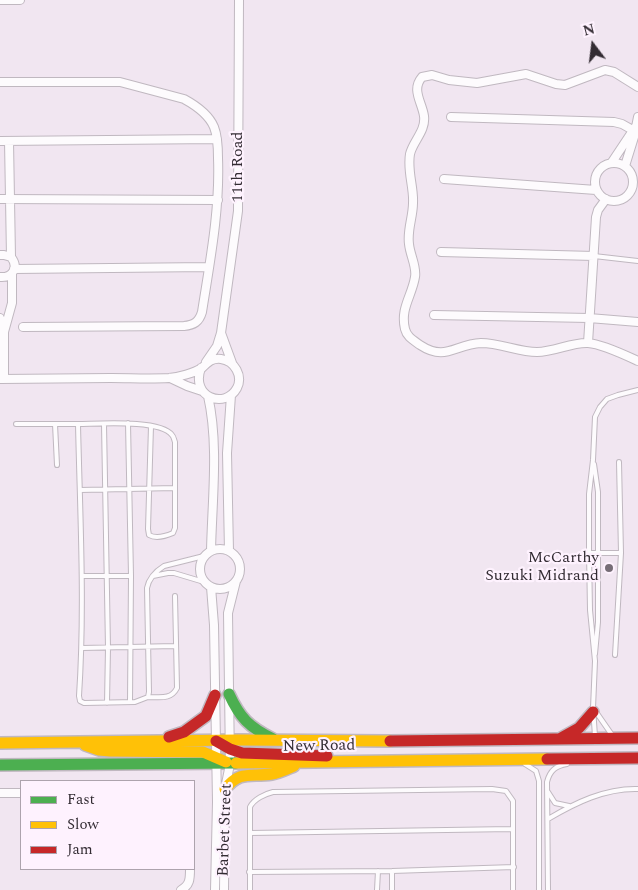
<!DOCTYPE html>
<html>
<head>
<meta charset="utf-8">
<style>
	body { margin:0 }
	#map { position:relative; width:638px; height:890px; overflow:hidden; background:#f1e6f1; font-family:Spectral,serif }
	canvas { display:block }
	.legend { position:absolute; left:20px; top:780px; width:175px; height:90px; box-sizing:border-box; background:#fef2fe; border:1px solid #ada3ad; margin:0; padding:6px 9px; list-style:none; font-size:15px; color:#332c33 }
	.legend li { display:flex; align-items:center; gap:10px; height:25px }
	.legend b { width:25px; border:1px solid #ada3ad }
	.north { position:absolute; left:568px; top:20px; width:50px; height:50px; -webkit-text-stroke:4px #fef2fe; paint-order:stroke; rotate:345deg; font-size:14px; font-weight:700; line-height:20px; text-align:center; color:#332c33 }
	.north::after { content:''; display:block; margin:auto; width:18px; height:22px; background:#332c33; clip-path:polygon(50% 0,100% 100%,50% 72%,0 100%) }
</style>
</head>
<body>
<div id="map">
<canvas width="638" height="890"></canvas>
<ul class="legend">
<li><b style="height:6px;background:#4caf50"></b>Fast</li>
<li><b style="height:6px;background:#ffc107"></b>Slow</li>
<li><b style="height:6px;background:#c62828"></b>Jam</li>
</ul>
<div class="north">N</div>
</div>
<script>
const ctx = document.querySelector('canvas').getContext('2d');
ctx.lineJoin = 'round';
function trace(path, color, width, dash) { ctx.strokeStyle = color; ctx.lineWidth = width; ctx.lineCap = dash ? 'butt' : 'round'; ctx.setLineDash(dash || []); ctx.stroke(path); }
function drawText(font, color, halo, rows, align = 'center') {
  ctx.font = font + ' Spectral,serif'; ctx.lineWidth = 4.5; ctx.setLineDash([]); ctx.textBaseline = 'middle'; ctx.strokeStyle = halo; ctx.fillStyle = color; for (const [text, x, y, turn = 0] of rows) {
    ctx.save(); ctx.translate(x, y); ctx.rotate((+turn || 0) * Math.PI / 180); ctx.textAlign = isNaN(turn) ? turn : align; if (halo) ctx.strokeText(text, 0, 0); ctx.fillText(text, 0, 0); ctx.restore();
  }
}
const lane = new Path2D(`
	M 594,256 L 638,261
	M 128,423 L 131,576 L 130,702
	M 16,424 L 78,424 C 80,515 85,605 79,696 L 80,701 L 84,703 L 135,702 L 148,697 L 149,692 L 147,588 C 149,578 156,571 164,566 L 204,556
	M 55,424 L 57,465
	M 78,424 C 97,424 160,419 172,435 C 174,437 174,440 175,442 L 175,528 L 173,533 C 166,536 156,539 149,535 L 148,529 L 151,426
	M 104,424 L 108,648 L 107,703
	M 594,464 L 598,492 L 598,622 L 595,654
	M 80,490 L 175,488
	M 589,553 L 621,553 L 619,462
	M 82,576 L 131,576
	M 153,576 L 168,573 L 174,573 L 204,582
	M 82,648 L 175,646
	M 615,655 L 621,553
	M 595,661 L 590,610 L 589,553 L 589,494 L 593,460 L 595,417 L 600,407 L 607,399 L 618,395 L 638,390
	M 148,697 C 160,697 171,700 177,688 L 175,596
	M 596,712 L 612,735
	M 595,736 L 593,708 L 595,661
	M 525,764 L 536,771 L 539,781 L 539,890
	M 548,792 L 555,803 L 569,806
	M 548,819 C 575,803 605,788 638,789
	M 250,833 L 512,829
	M 392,871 L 392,890
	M 249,872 L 392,871 L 514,867
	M 250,890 L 250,807 C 254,799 265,794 273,792 L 492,789 L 506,791 L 513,801 L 513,890
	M 377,890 L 378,871
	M 548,890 L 547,782 C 550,770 556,766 567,764`);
const street = new Path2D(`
	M 0,0 L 20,0
	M 0,82 L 120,82 L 184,99 C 195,105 209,115 214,127 C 218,137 218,148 218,158 C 220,210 210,261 202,312 C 199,322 194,325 184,326 L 23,327
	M 638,87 L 614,72 L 605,70 L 565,85 L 556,84 L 526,74 L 477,83 L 449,80 L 432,75 L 422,77 C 411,90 422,102 424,116 C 426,131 413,141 410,154 C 407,171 414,187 413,203 C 413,217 407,230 409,244 C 410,255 417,267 415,277 C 412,296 400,308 405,329 C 407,337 413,340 420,345 C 446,362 455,344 481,343 C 500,343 519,352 537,352 C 554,352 572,342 588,343 C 602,344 625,355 638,361
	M 451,117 L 614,122 L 622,124 L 638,133
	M 0,141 L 217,139
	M 9,141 L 11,257
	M 612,162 L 636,126
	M595 182a19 19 0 1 1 38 0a19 19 0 1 1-38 0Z
	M 625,166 L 634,137 L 638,117
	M 444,179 L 596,190
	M 0,199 L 218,200
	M 441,252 L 594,256
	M 0,255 L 4,255 L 11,257 C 19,267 13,278 0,277
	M 14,269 L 209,267
	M 434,315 L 589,318 L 638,322
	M 0,318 L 4,332
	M 221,333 L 232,363
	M 588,343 L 596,217 L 598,210 L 606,199
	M 206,362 L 217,346 L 221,333 L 238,211 L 239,0
	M 170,378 L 187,386 L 202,391
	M 0,379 C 37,379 74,378 111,378 C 130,378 150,379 169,378 C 179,377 194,373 202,368 C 208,362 212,358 221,359 C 235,361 243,376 237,388 C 225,410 190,397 201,368
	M 4,379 L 4,332 L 12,303 L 12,274
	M 208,396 C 219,444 212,501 211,551
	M200 569a20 20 0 1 1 40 0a20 20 0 1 1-40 0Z
	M 229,551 L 227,453 L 231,395
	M 211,587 L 214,625 L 217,802 L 215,890
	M 0,793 L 21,793
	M 181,890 C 190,885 190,879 190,869
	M 224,890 L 225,789 L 230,764 L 228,613 L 236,581`);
const fast = new Path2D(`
	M 229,694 C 240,718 249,727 273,739
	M 0,765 L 236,763`);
const slow = new Path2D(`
	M 0,743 L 238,740 L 390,741
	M 85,745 L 99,750 L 110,751 L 203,752 L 226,762
	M 236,763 L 547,759
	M 225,789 C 240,770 250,777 272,774 C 279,773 287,769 294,766`);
const jam = new Path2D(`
	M 169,737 L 184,732 L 206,716 L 215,695
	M 561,738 L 579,728 L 593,712
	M 216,741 L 230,749 L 242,753 L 327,756
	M 390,741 L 638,738
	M 547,759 L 638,758`);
const markers = [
	[609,568,5,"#766d76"]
];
const streetNames = [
	["11th Road",239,167,-90],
	["New Road",319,747,-1],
	["Barbet Street",226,830,-88]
];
const poiNames = [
	["McCarthy",599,559],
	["Suzuki Midrand",599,577]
];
trace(lane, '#c0b8c0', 6);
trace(street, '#c0b8c0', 10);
trace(fast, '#c0b8c0', 14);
trace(slow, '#c0b8c0', 14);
trace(jam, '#c0b8c0', 14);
trace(lane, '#fdfbfd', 4);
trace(street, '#fdfbfd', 8);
trace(fast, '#4caf50', 11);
trace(slow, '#ffc107', 11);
trace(jam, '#c62828', 11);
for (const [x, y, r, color] of markers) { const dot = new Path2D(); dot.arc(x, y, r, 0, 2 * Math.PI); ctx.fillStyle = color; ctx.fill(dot); trace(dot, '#fef2fe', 2); }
drawText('16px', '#332c33', '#fef2fe', streetNames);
drawText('16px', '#332c33', '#fef2fe', poiNames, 'right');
</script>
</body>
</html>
